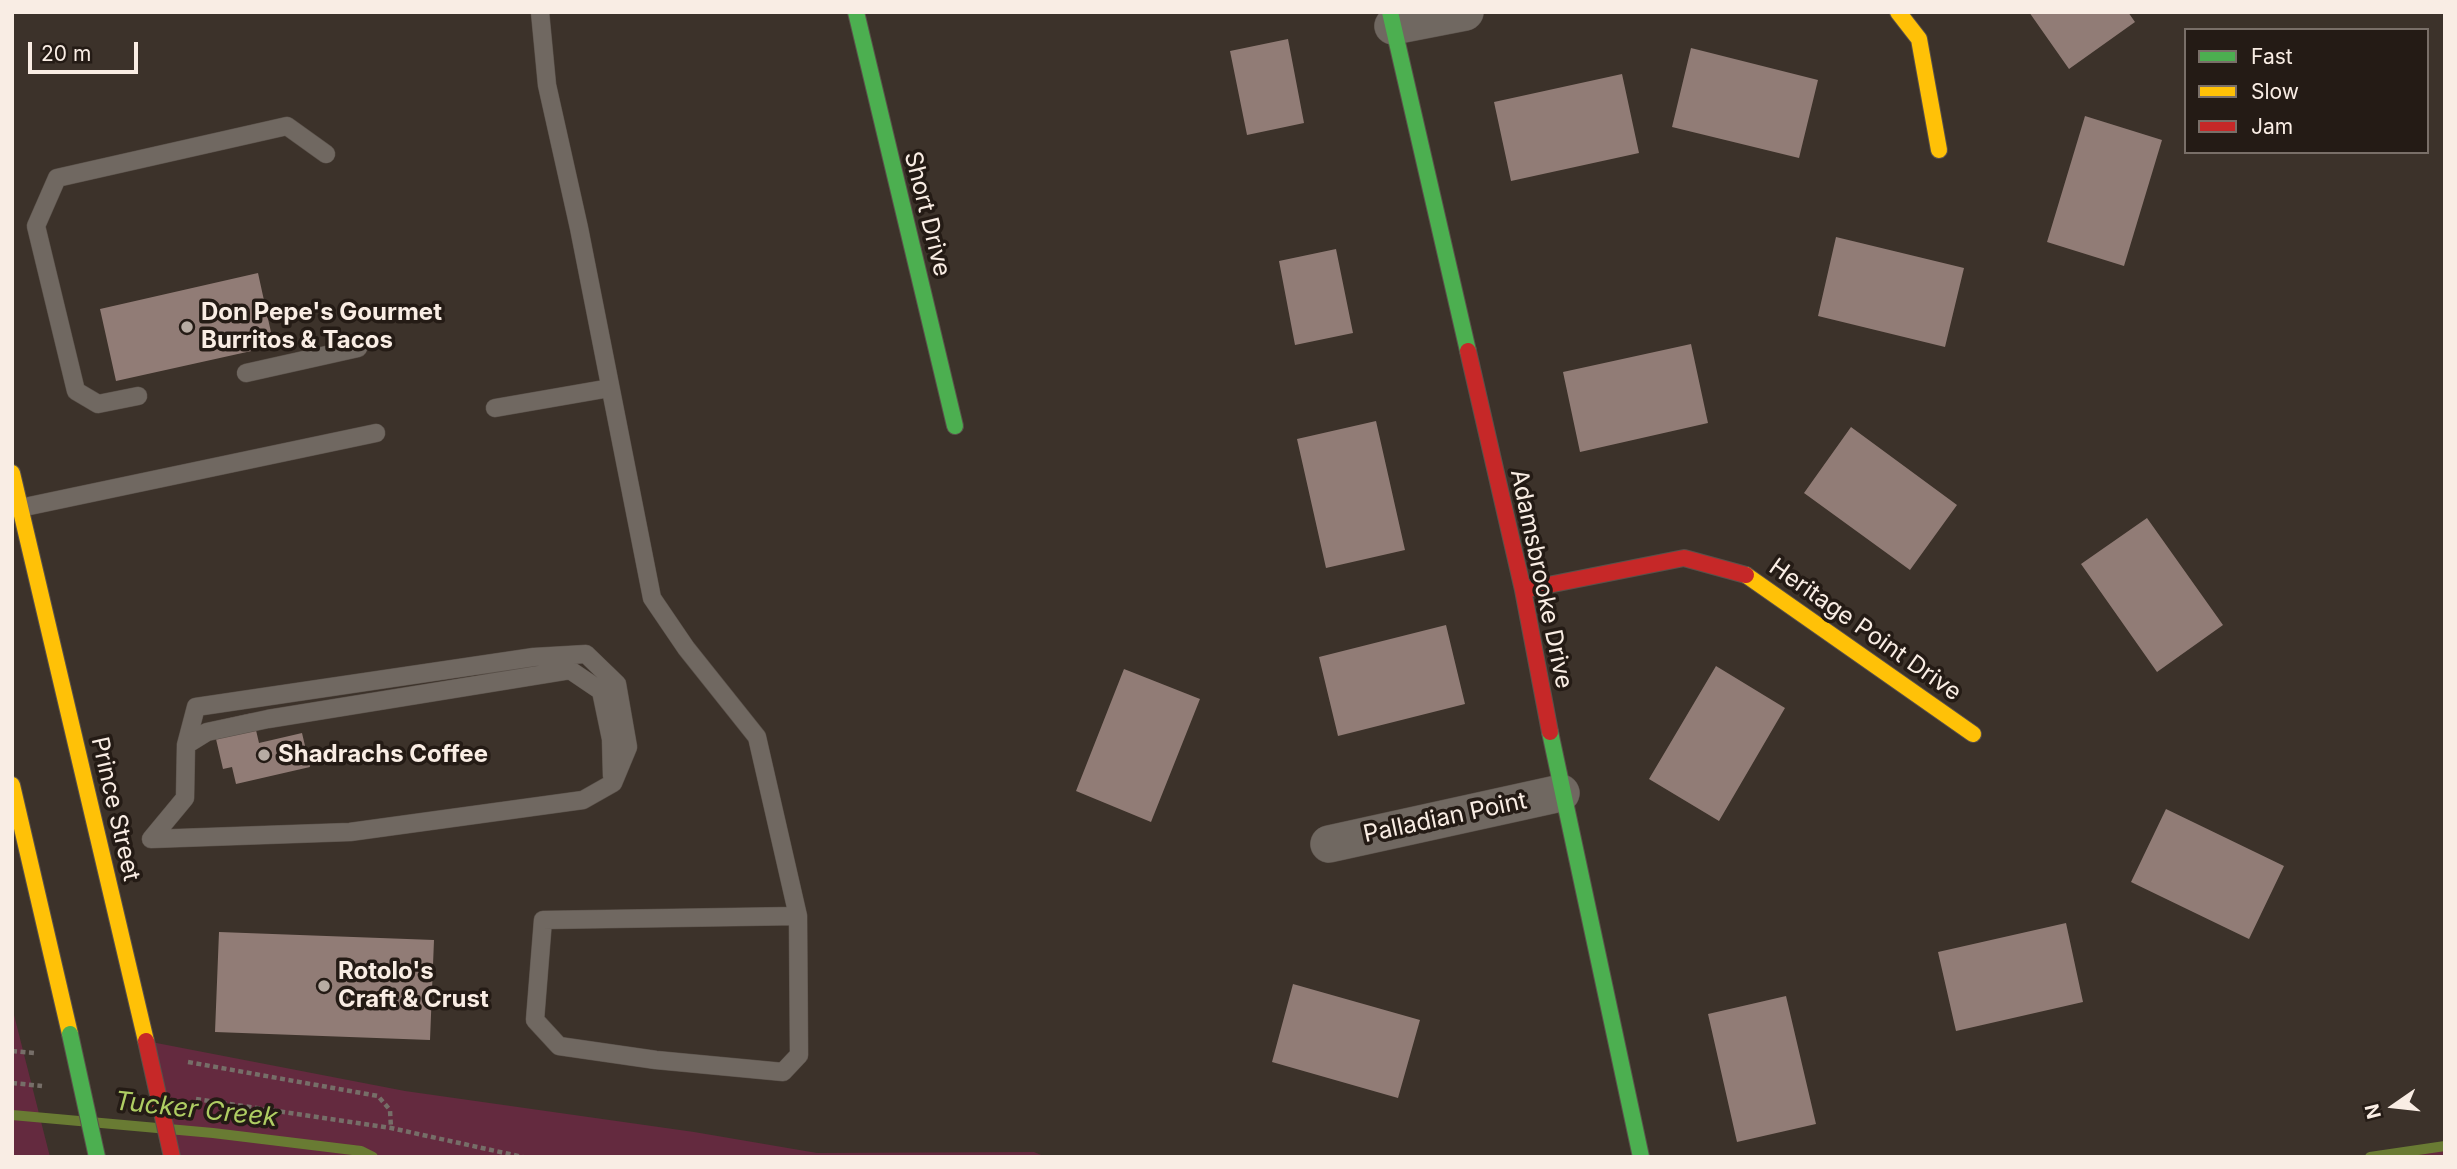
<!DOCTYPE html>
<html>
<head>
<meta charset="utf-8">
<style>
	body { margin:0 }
	#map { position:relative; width:2457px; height:1169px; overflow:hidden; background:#3c322a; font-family:Inter,sans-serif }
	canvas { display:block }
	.frame { position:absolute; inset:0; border:14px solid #f9ede4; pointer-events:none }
	.legend { position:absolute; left:2184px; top:28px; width:245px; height:126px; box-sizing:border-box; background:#241b15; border:2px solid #796f68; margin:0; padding:9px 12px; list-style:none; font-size:21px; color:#f9ede4 }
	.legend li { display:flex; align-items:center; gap:14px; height:35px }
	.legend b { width:35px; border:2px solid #796f68 }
	.north { position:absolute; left:2359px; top:1071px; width:70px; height:70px; -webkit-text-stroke:5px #241b15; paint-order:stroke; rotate:256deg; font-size:19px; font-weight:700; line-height:28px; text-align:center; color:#f9ede4 }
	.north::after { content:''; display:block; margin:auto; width:24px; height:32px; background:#f9ede4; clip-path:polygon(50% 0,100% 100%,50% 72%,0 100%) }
	.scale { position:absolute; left:28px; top:42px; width:110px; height:32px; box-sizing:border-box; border:4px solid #f9ede4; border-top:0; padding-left:9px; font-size:21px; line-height:24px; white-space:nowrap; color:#f9ede4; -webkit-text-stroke:5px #241b15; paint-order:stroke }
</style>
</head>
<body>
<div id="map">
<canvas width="2457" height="1169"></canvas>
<div class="frame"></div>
<ul class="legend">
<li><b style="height:9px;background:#4caf50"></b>Fast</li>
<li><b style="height:9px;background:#ffc107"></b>Slow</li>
<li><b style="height:9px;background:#c62828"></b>Jam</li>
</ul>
<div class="north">N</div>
<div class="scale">20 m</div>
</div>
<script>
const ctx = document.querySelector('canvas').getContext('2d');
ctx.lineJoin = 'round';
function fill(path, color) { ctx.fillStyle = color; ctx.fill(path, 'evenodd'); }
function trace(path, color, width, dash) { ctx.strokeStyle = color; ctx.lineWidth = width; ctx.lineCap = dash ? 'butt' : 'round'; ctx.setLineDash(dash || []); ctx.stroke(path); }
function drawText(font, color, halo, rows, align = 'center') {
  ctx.font = font + ' Inter,sans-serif'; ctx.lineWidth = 7; ctx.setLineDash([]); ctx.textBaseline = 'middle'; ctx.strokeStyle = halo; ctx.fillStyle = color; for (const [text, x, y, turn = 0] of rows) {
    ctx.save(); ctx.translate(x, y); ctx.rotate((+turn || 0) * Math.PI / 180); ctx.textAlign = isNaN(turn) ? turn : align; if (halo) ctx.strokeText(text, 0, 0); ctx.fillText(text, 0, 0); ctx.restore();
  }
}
const green = new Path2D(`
	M 12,1007 L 50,1157 L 12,1157 Z
	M 146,1041 L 405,1091 L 694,1132 L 817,1153 L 1034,1152 L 1046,1157 L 172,1157 Z
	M 2445,1146 L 2445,1157 L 2370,1157 Z`);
const stream = new Path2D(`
	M 12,1115 L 213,1133 L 361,1151 L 373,1157
	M 2370,1157 L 2445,1146`);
const building = new Path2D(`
	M 2029,12 L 2128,12 L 2135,22 L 2069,69 Z
	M 1288,39 L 1304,123 L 1247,135 L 1230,51 Z
	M 1691,48 L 1818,80 L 1799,158 L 1672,127 Z
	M 1622,74 L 1639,153 L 1511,181 L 1494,102 Z
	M 2085,116 L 2162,140 L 2124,266 L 2047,242 Z
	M 1836,237 L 1964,268 L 1945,347 L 1818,316 Z
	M 1336,249 L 1353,333 L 1295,345 L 1279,261 Z
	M 258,273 L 274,346 L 116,381 L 100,309 Z
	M 1691,344 L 1708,423 L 1580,452 L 1563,372 Z
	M 1376,421 L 1405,550 L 1326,568 L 1297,439 Z
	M 1851,427 L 1957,505 L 1910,570 L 1804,493 Z
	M 2147,518 L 2223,625 L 2157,672 L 2081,564 Z
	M 1446,625 L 1465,704 L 1338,736 L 1319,657 Z
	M 1716,666 L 1785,708 L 1719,821 L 1649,779 Z
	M 1124,669 L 1200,699 L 1151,822 L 1076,791 Z
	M 252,713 L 259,743 L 302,733 L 310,767 L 236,784 L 232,767 L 223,769 L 212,722 Z
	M 2166,809 L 2284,866 L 2249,939 L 2131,882 Z
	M 2066,923 L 2083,1002 L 1956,1031 L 1938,952 Z
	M 219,932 L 434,940 L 430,1040 L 215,1032 Z
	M 1293,984 L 1420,1020 L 1398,1098 L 1272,1062 Z
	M 1786,996 L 1816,1124 L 1737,1142 L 1708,1014 Z`);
const path = new Path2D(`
	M 12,1051 L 35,1053
	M 188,1062 L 378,1096 L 390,1110 L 391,1128
	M 12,1083 L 42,1086
	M 196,1099 L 391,1128 L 523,1157`);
const lane = new Path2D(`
	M 540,12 L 547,85 L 579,228 L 652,598 L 686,648 L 757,737 L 798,916 L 799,1055 L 783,1072 L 656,1060 L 559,1046 L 535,1020 L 543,920 L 798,916
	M 246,373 L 358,348
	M 138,396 L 98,404 L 76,391 L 36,226 L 57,178 L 287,126 L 326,154
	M 495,408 L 610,388
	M 20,508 L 376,433
	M 586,654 L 617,684 L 628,747 L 613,783 L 583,800 L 350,832 L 151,839 L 185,798 L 186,745 L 196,707 L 534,657 Z
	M 186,745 L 207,732 L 268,719 L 570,670 L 601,691 L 611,739 L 612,776`);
const street = new Path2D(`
	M 1393,26 L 1465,12
	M 1329,844 L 1561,793`);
const fast = new Path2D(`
	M 856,12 L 955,426
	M 1390,12 L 1468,351
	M 1550,732 L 1641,1157`);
const slow = new Path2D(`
	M 1898,12 L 1919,39 L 1939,150
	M 12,473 L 146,1041
	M 1746,575 L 1973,734
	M 12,785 L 70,1034`);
const jam = new Path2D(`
	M 1468,351 L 1523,590 L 1550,732
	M 1523,590 L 1684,558 L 1746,575`);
const fastBridge = new Path2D(`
	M 70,1034 L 97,1157`);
const jamBridge = new Path2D(`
	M 146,1041 L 172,1157`);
const markers = [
	[187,327,7,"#b7aca3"],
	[264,755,7,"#b7aca3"],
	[324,986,7,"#b7aca3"]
];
const streetNames = [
	["Short Drive",927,214,76],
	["Adamsbrooke Drive",1541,579,78],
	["Heritage Point Drive",1865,630,35],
	["Prince Street",115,809,77],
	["Palladian Point",1445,818,-12]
];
const poiNames = [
	["Don Pepe's Gourmet",201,313],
	["Burritos & Tacos",201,341],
	["Shadrachs Coffee",278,755],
	["Rotolo's",338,972],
	["Craft & Crust",338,1000]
];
const waterNames = [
	["Tucker Creek",196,1110,6]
];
fill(green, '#642a3f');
trace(stream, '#697b33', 10);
fill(building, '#917c76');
trace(lane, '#5a514a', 19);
trace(street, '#5a514a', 38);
trace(fast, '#5a514a', 18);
trace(slow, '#5a514a', 18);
trace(jam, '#5a514a', 18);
trace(path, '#766e68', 4.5, [5, 3.5]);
trace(lane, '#706861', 18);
trace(street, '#706861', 37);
trace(fast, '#4caf50', 16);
trace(slow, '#ffc107', 16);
trace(jam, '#c62828', 16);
trace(fastBridge, '#5a514a', 18, []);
trace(jamBridge, '#5a514a', 18, []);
trace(fastBridge, '#4caf50', 16);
trace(jamBridge, '#c62828', 16);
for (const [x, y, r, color] of markers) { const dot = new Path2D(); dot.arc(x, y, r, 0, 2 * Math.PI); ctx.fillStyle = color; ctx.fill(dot); trace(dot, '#241b15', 2.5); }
drawText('24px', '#f9ede4', '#241b15', streetNames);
drawText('bold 24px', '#f9ede4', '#241b15', poiNames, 'left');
drawText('italic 26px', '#afcd63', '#241b15', waterNames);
</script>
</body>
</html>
